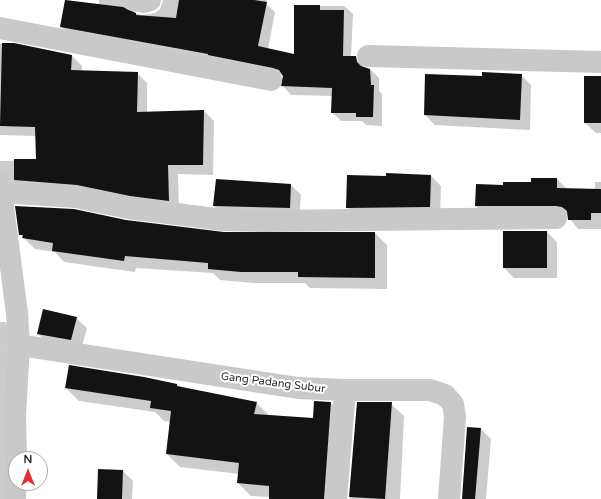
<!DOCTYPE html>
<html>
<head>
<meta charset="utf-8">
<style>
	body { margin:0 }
	#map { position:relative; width:601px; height:499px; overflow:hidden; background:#fff; font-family:"Varela Round",sans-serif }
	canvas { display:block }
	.north { position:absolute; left:8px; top:451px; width:40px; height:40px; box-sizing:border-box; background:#fff; border:1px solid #ababab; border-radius:50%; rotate:0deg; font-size:11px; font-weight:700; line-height:16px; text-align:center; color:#2c2c2c }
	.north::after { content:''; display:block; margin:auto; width:14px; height:18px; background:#e82a35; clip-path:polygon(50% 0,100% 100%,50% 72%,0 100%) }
</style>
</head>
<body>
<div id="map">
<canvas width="601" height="499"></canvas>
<div class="north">N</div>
</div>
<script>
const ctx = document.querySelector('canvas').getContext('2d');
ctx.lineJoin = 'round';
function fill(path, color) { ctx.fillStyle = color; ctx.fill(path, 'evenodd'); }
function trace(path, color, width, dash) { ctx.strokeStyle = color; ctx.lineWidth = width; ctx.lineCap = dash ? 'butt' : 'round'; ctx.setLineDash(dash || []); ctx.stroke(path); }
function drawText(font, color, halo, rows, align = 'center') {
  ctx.font = font + ' "Varela Round",sans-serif'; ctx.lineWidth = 4; ctx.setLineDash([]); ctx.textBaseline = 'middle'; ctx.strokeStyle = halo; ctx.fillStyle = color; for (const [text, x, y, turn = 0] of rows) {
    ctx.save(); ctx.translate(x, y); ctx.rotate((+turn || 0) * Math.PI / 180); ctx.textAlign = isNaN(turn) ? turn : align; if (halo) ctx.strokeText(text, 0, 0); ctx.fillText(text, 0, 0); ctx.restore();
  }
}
const shadow = new Path2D(`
	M 66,0 L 99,5 L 99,0 L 133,0 L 130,12 L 142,15 L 155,13 L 160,9 L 163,0 L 267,0 L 266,4 L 275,12 L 268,49 L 295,55 L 295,6 L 344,6 L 353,14 L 351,57 L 355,57 L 365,68 L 370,69 L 379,78 L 379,91 L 382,94 L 382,126 L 366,125 L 362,121 L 341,121 L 332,112 L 333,96 L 291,95 L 283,86 L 284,76 L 70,35 L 61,26 Z
	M 0,44 L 14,44 L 72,56 L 82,66 L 82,71 L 137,73 L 147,83 L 147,112 L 204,111 L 214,121 L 213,175 L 178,174 L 179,210 L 8,181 L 0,187 L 0,161 L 37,160 L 36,136 L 0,135 Z
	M 521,75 L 531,85 L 530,130 L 435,125 L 425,115 L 482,77 Z
	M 601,77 L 601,133 L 596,133 L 585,123 Z
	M 431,176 L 441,186 L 440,217 L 357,217 L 347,207 L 387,177 Z
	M 557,179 L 567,189 L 595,189 L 595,182 L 601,182 L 601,229 L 578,229 L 566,214 L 486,215 L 476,206 L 504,186 Z
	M 291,185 L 301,195 L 299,218 L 225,216 L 214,206 Z
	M 126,221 L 224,234 L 375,233 L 387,245 L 387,289 L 310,288 L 305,283 L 253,283 L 220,280 L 213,273 L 136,268 L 135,272 L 64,262 L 55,252 L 35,249 L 20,234 Z
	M 547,232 L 557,242 L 557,278 L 514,278 L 504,268 Z
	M 76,318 L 87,328 L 81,350 L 49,344 L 38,334 Z
	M 0,322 L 5,322 L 16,333 L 14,499 L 0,499 Z
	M 177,384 L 180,387 L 256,403 L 269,415 L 314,419 L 315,402 L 331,403 L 344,416 L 337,499 L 269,499 L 269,497 L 251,496 L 238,483 L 239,474 L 180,467 L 167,454 L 170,422 L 164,421 L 155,412 L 79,401 L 66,388 Z
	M 357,404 L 391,404 L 404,416 L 400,499 L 350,499 Z
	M 481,429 L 491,439 L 486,499 L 463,499 Z
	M 123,471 L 133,481 L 132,499 L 98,499 Z`);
const building = new Path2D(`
	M 65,0 L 123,7 L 136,13 L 136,15 L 176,18 L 179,0 L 254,0 L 267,2 L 258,46 L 294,54 L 294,5 L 320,5 L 320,10 L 344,10 L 343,56 L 356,56 L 357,62 L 361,66 L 370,69 L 371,85 L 374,85 L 373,117 L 356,117 L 356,113 L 331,113 L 332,88 L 281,86 L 283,76 L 279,70 L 273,68 L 208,55 L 208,54 L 60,27 Z
	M 2,43 L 14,43 L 72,55 L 71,70 L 138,72 L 137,112 L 204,110 L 203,165 L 168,165 L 169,201 L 130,196 L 77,185 L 14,180 L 14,159 L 36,159 L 35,127 L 0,126 Z
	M 482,72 L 522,74 L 520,120 L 424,115 L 425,74 L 482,76 Z
	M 584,76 L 601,76 L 601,123 L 584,123 Z
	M 386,173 L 431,175 L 430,207 L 346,208 L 347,175 L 386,176 Z
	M 531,178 L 557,178 L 557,188 L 601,189 L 601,213 L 591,213 L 591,220 L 568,220 L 567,211 L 562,207 L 556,206 L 475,206 L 476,184 L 503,185 L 503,182 L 531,182 Z
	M 216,179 L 291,184 L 290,208 L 213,206 Z
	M 15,206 L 74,209 L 126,220 L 224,232 L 375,232 L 375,278 L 298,277 L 298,272 L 241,272 L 208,269 L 208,263 L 125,256 L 124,261 L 52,251 L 53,243 L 22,238 L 23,235 L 19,235 Z
	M 503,231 L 547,231 L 547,268 L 503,268 Z
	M 43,309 L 77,317 L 71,340 L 37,334 Z
	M 69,365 L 144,377 L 177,384 L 177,386 L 257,402 L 254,414 L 313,418 L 314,401 L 331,402 L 324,499 L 269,499 L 269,486 L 237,483 L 239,463 L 166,454 L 171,411 L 150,408 L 151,401 L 65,388 Z
	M 357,402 L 392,402 L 385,499 L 349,497 Z
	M 467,427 L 481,428 L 475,499 L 462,499 Z
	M 98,469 L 123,470 L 122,499 L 97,499 Z`);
const minor = new Path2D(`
	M 133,0 L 144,2 L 150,0
	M 0,28 L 271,80
	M 368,56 L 601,62
	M 0,184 L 17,313 L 19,345 L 15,416 L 16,459
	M 0,192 L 76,197 L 128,208 L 224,220 L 264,221 L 556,218
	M 19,345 L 298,388 L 345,390 L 430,390 L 445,395 L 453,404 L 455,417 L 449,499
	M 15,499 L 16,468
	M 336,499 L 345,390`);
const streetNames = [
	["Gang Padang Subur",273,383,7]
];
fill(shadow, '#0003');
fill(building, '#131313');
trace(minor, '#c9c9c9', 22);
drawText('11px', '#2c2c2c', '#fff', streetNames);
</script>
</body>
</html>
